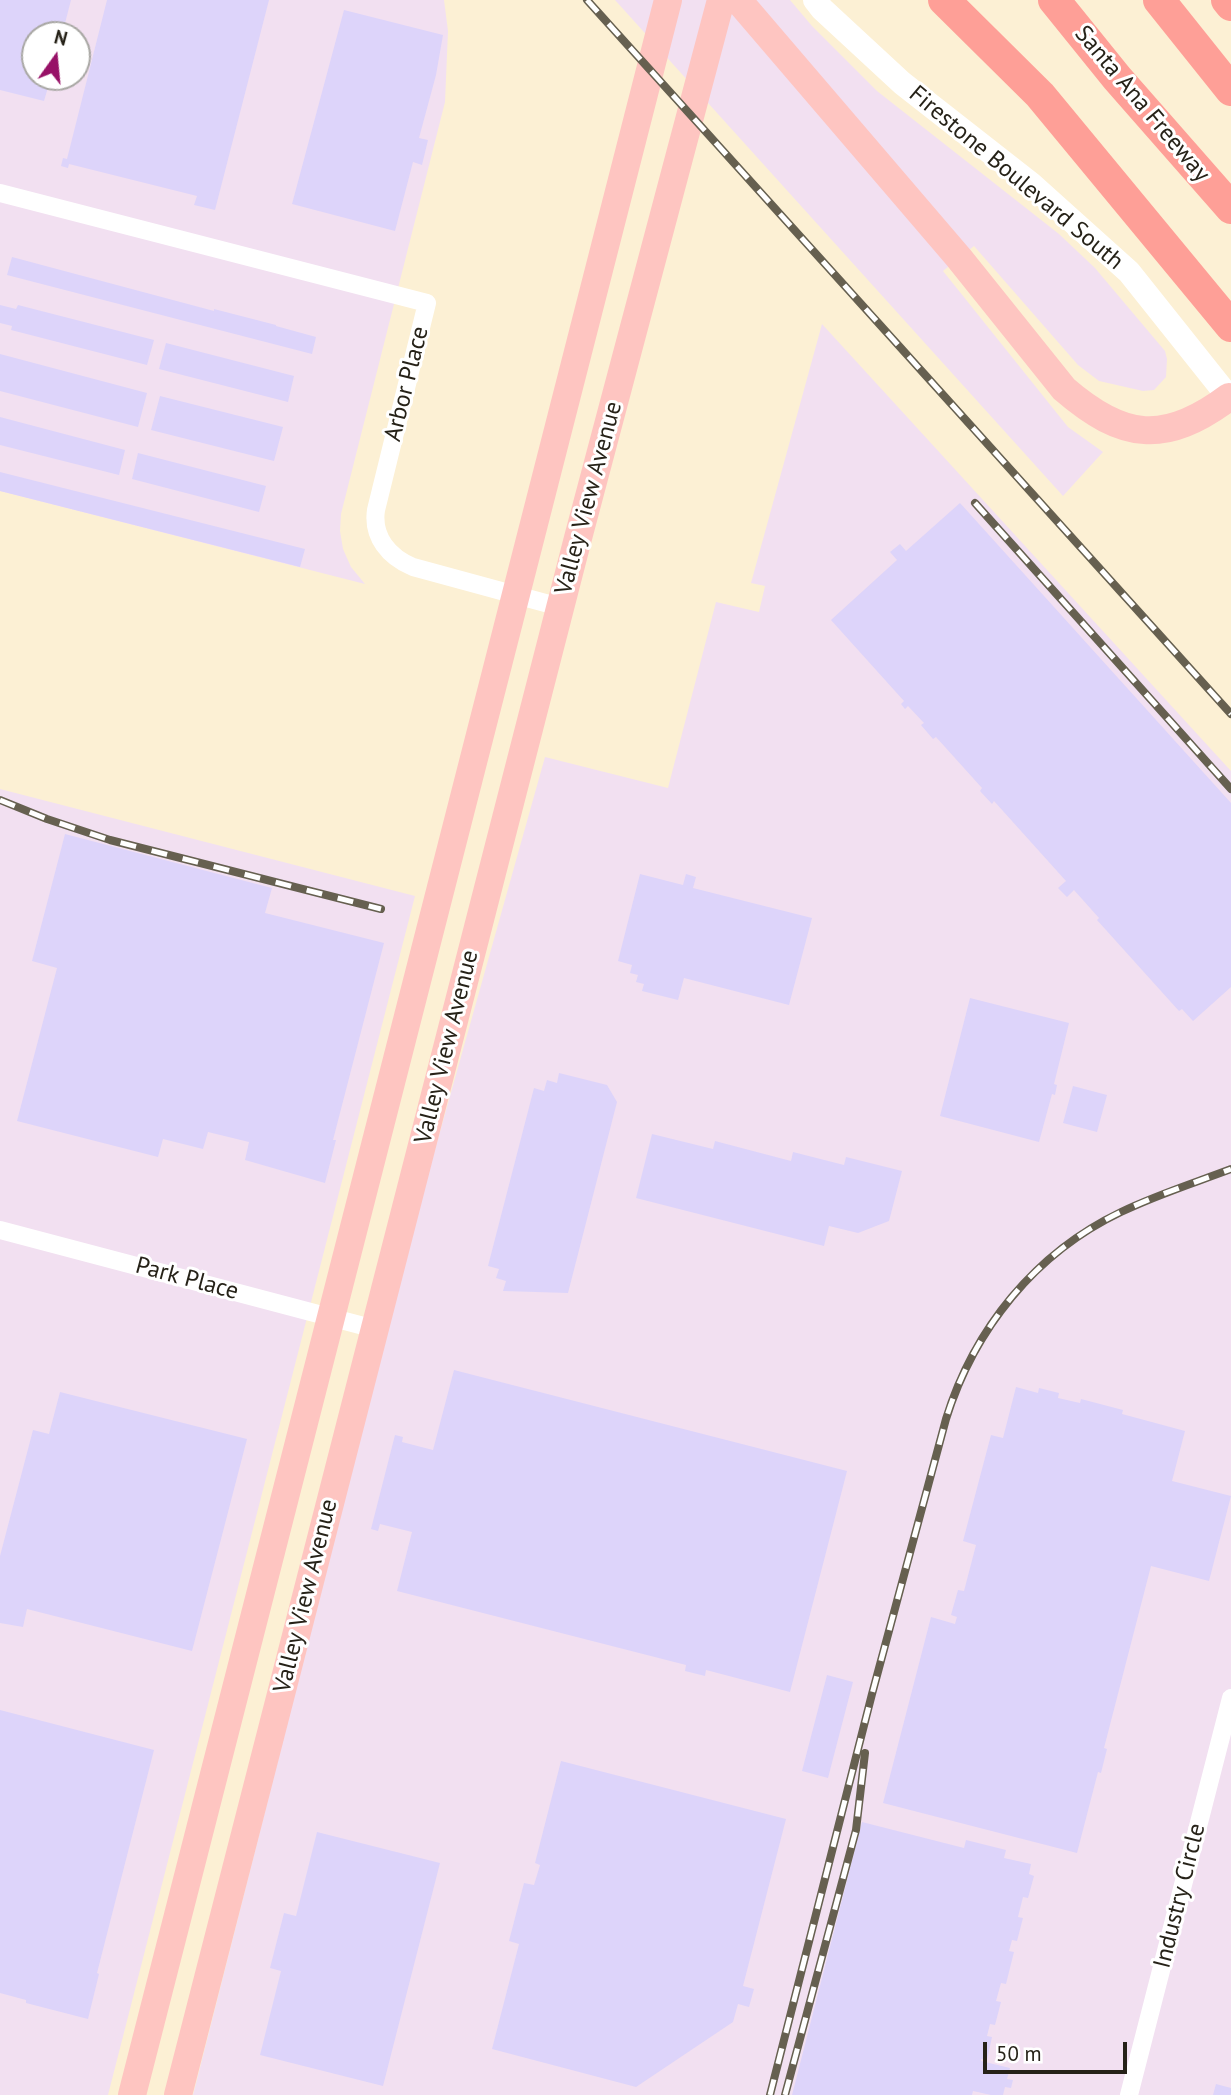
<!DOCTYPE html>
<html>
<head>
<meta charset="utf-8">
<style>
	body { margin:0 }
	#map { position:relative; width:1231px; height:2095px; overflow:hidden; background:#fcf0d4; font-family:"PT Sans",sans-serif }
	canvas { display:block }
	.north { position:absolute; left:21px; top:21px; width:70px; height:70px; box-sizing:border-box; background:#fff; border:2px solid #a8a7a3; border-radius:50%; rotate:15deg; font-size:19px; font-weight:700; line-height:28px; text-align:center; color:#262218 }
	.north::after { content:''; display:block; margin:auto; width:24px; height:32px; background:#971167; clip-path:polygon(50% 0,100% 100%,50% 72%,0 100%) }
	.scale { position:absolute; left:983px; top:2042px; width:144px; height:32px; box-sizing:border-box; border:4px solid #262218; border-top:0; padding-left:9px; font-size:21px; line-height:24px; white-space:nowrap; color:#262218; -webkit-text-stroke:5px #fff; paint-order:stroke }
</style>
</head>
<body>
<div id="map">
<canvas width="1231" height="2095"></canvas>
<div class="north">N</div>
<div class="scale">50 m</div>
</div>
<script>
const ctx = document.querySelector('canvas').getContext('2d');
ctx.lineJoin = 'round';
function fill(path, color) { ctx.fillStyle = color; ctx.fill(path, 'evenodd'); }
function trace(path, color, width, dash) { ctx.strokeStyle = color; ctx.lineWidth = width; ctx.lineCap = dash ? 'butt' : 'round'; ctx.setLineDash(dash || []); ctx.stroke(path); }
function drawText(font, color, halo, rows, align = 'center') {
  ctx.font = font + ' "PT Sans",sans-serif'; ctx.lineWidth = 6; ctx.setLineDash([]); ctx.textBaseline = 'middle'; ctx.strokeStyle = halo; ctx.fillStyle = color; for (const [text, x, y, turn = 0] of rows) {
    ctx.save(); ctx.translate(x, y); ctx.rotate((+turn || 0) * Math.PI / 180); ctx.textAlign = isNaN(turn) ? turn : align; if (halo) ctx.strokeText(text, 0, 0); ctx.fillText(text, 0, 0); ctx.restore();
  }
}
const industrial = new Path2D(`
	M 0,0 L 444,0 L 448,31 L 445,102 L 341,514 L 340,531 L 343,549 L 351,567 L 365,584 L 0,491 ZM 35,35 L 77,35 L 77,77 L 35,77 Z
	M 615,0 L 790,0 L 812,26 L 877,91 L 1059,234 L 1095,268 L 1165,351 L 1167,359 L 1166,377 L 1154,390 L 1143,391 L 1099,381 L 1078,365 L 974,246 L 943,271 L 1068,427 L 1103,452 L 1063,496 Z
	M 822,324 L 1231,771 L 1231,2095 L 193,2095 L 413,1228 L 545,757 L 668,788 L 716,602 L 759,612 L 765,586 L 751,583 Z
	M 0,789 L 415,896 L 108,2095 L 0,2095 Z`);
const building = new Path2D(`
	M 0,0 L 71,0 L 62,35 L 35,35 L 35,77 L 51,77 L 44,101 L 0,90 Z
	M 107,0 L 269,0 L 215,210 L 194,205 L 197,196 L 69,164 L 68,168 L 61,166 L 63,158 L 67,159 Z
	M 344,10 L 443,35 L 436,75 L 419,138 L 428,140 L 422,165 L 413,162 L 395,231 L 292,204 Z
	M 12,257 L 214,311 L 214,309 L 276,325 L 276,326 L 316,337 L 312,354 L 7,275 Z
	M 0,305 L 16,309 L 18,305 L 154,340 L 147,365 L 11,330 L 12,326 L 0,323 Z
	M 166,343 L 294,376 L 288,402 L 159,369 Z
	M 0,354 L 147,393 L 138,427 L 0,391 Z
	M 160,396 L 283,427 L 274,461 L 151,430 Z
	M 0,417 L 125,450 L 119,475 L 0,445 Z
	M 138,453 L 266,486 L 259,512 L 132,479 Z
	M 0,472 L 305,549 L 300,567 L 0,491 Z
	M 960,503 L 1231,803 L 1231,987 L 1193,1021 L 1182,1009 L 1179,1011 L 1097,920 L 1099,918 L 1074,890 L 1067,897 L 1058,888 L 1066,881 L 994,801 L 992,804 L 980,791 L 982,788 L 936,737 L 933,739 L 921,725 L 924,723 L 908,706 L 905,709 L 901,704 L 904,701 L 831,620 L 897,560 L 890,552 L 900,544 L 906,551 Z
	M 65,834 L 272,888 L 265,913 L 384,943 L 333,1140 L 336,1140 L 325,1183 L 245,1160 L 249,1142 L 208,1132 L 203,1149 L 163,1139 L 158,1157 L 17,1121 L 57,968 L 32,961 Z
	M 640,874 L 683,885 L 686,874 L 696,877 L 693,888 L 812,918 L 789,1005 L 684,978 L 678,1000 L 642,991 L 644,984 L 636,982 L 638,975 L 630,973 L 632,965 L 618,961 Z
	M 970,998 L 1069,1023 L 1054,1084 L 1057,1085 L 1055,1095 L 1052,1094 L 1039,1142 L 940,1116 Z
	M 559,1073 L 607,1085 L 617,1102 L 568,1293 L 503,1291 L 506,1281 L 496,1278 L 499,1269 L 488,1266 L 534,1088 L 544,1091 L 547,1080 L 557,1083 Z
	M 1073,1086 L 1107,1095 L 1097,1132 L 1063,1123 Z
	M 652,1134 L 713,1149 L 715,1141 L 791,1161 L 793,1152 L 844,1165 L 846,1157 L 902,1171 L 889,1221 L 858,1233 L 829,1226 L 824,1246 L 636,1198 Z
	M 454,1370 L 847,1471 L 790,1692 L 706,1670 L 705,1676 L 685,1671 L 686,1665 L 397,1591 L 412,1532 L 380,1524 L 378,1531 L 371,1529 L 395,1435 L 403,1437 L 402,1442 L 433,1450 Z
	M 1016,1387 L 1038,1393 L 1039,1388 L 1059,1393 L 1058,1398 L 1080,1403 L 1081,1399 L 1123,1410 L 1122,1414 L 1185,1431 L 1172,1481 L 1231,1496 L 1209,1581 L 1151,1566 L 1104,1748 L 1107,1749 L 1101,1773 L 1098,1772 L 1077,1853 L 883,1803 L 931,1617 L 955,1624 L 957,1617 L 951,1615 L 958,1590 L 964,1591 L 976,1545 L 963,1541 L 991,1435 L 1003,1438 Z
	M 60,1392 L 247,1439 L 192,1651 L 27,1609 L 23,1627 L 0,1623 L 0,1556 L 33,1430 L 49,1434 Z
	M 827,1675 L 853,1682 L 828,1778 L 802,1771 Z
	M 0,1710 L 154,1750 L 97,1973 L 99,1974 L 88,2019 L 26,2003 L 26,2000 L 0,1993 Z
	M 561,1761 L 786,1819 L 743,1986 L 754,1989 L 749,2007 L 738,2004 L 733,2022 L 636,2087 L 492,2049 L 519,1944 L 509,1941 L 524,1883 L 534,1885 L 540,1865 L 535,1863 Z
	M 862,1822 L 964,1848 L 966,1840 L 1006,1850 L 1004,1858 L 1031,1864 L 1029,1874 L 1034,1876 L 1028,1898 L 1023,1897 L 1018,1917 L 1023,1918 L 1017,1941 L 1012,1940 L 1009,1951 L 1014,1952 L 1006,1984 L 1001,1983 L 996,2001 L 1001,2002 L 995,2025 L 990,2024 L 987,2036 L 992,2037 L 987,2060 L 981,2059 L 981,2061 L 1010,2068 L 1007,2079 L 1013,2080 L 1011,2088 L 1005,2087 L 1003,2095 L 991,2095 L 973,2091 L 972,2095 L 792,2095 Z
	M 317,1832 L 440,1863 L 383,2086 L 260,2055 L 281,1971 L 270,1968 L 284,1913 L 296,1916 Z
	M 1216,2084 L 1231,2088 L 1231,2095 L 1213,2095 Z`);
const street = new Path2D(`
	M 0,193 L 427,303 L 376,510 C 372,537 389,557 413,567 L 560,607
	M 0,1230 L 375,1329
	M 1129,2095 L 1231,1698`);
const secondary = new Path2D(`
	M 815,0 L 822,9 L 902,83 L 1031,184 L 1129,272 L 1231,400`);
const primary = new Path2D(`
	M 738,0 L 959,258 L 1064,389 C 1123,440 1165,445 1229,397
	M 132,2095 L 668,0
	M 178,2095 L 578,538 L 721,0`);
const highway = new Path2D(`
	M 944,0 L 1040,95 L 1231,326
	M 1054,0 L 1117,78 L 1231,208
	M 1159,0 L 1231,90
	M 1227,0 L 1231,5`);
const rail = new Path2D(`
	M 587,0 L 1231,714
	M 975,503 L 1231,789
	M 0,800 L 47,819 L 110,840 L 381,909
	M 770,2095 L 872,1694 L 946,1419 C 974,1329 1035,1253 1121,1212 C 1156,1195 1194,1183 1231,1169
	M 785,2095 L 856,1830 L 865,1753`);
const streetNames = [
	["Santa Ana Freeway",1142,104,50],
	["Firestone Boulevard South",1016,178,40],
	["Arbor Place",407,384,-76],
	["Valley View Avenue",589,498,-75],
	["Valley View Avenue",447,1047,-76],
	["Park Place",187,1279,15],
	["Valley View Avenue",306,1596,-76],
	["Industry Circle",1180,1896,-76]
];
fill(industrial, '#f2e0f1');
fill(building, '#ddd4fa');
trace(street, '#fff', 18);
trace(secondary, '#fff', 24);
trace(primary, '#fec5c1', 28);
trace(highway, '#fe9f97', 32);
trace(rail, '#666050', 8);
trace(rail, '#fff', 5, [16]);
drawText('24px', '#262218', '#fff', streetNames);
</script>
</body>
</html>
